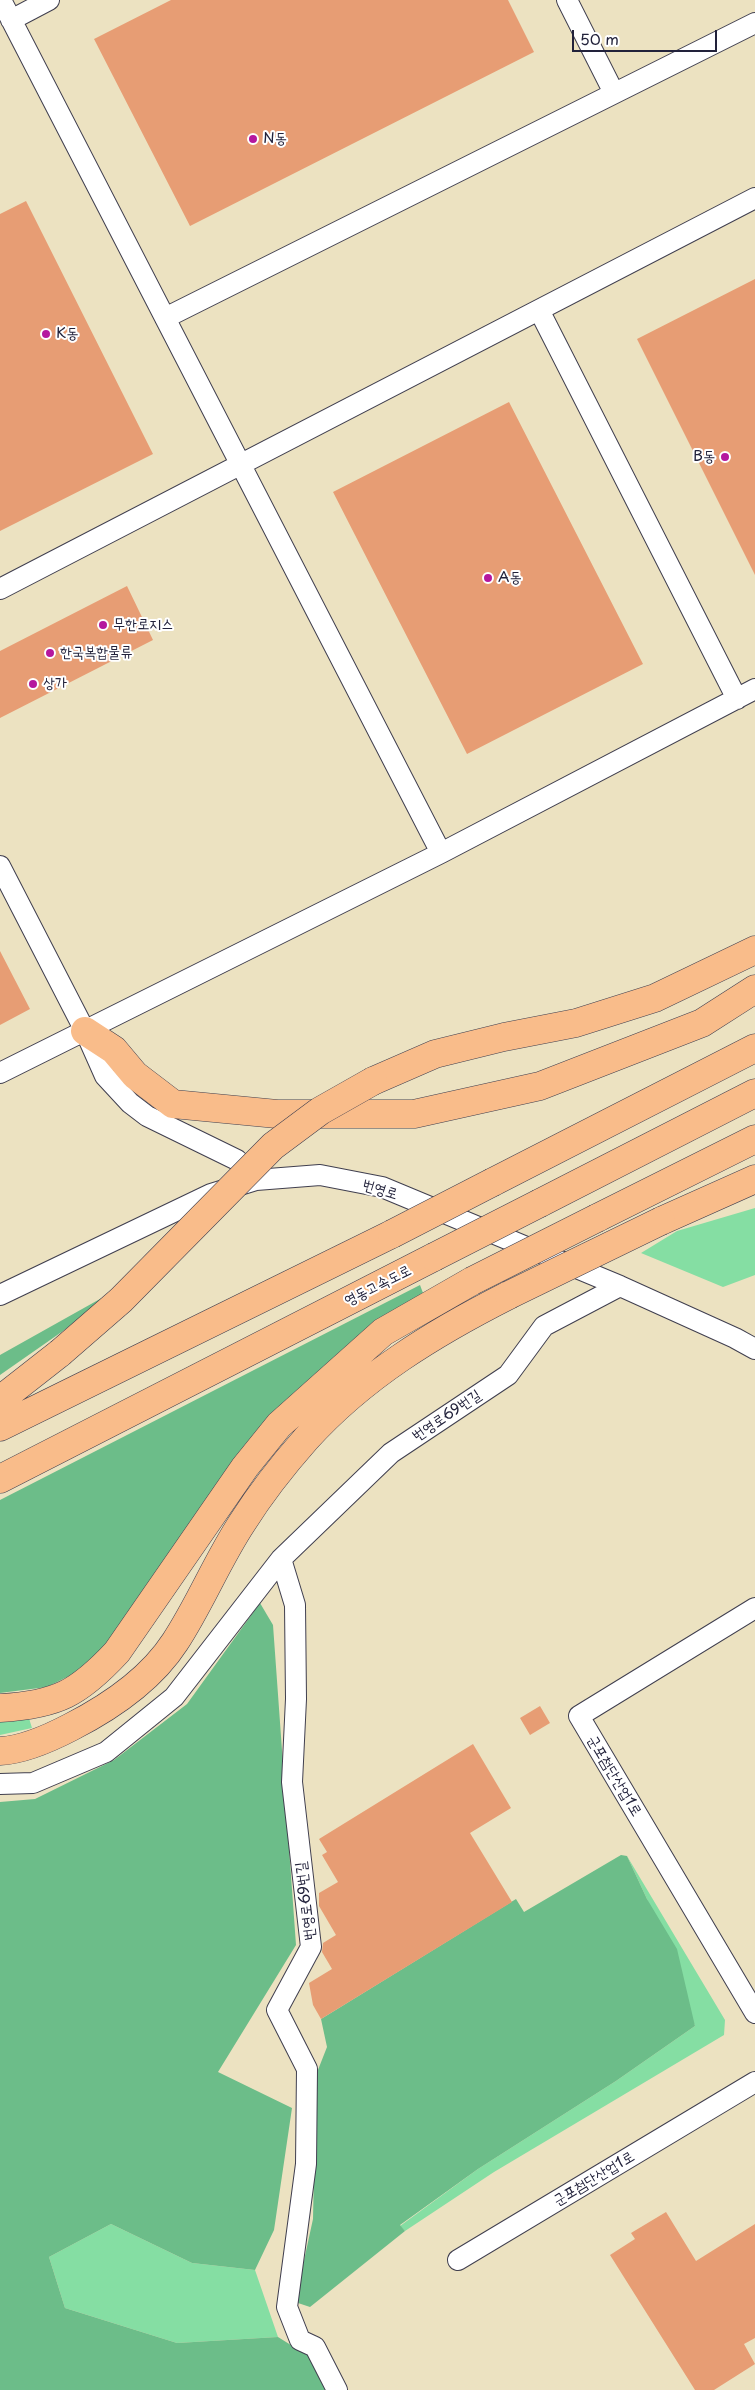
<!DOCTYPE html>
<html>
<head>
<meta charset="utf-8">
<style>
	body { margin:0 }
	#map { position:relative; width:755px; height:2390px; overflow:hidden; background:#ece2c1; font-family:"Playpen Sans",sans-serif }
	canvas { display:block }
	.scale { position:absolute; left:572px; top:30px; width:145px; height:22px; box-sizing:border-box; border:2px solid #22223b; border-top:0; padding-left:6px; font-size:15px; line-height:18px; white-space:nowrap; color:#22223b; -webkit-text-stroke:4px #fff; paint-order:stroke }
</style>
</head>
<body>
<div id="map">
<canvas width="755" height="2390"></canvas>
<div class="scale">50 m</div>
</div>
<script>
const ctx = document.querySelector('canvas').getContext('2d');
ctx.lineJoin = 'round';
function fill(path, color) { ctx.fillStyle = color; ctx.fill(path, 'evenodd'); }
function trace(path, color, width, dash) { ctx.strokeStyle = color; ctx.lineWidth = width; ctx.lineCap = dash ? 'butt' : 'round'; ctx.setLineDash(dash || []); ctx.stroke(path); }
function drawText(font, color, halo, rows, align = 'center') {
  ctx.font = font + ' "Playpen Sans","Poor Story",sans-serif'; ctx.lineWidth = 4; ctx.setLineDash([]); ctx.textBaseline = 'middle'; ctx.strokeStyle = halo; ctx.fillStyle = color; for (const [text, x, y, turn = 0] of rows) {
    ctx.save(); ctx.translate(x, y); ctx.rotate((+turn || 0) * Math.PI / 180); ctx.textAlign = isNaN(turn) ? turn : align; if (halo) ctx.strokeText(text, 0, 0); ctx.fillText(text, 0, 0); ctx.restore();
  }
}
const green = new Path2D(`
	M 755,1208 L 755,1275 L 723,1287 L 641,1253 L 677,1231 Z
	M 0,1715 L 28,1715 L 32,1728 L 0,1735 Z
	M 627,1856 L 725,2020 L 724,2035 L 494,2172 L 405,2231 L 400,2226 L 478,2169 L 616,2081 L 695,2026 L 647,1899 Z
	M 111,2224 L 192,2263 L 255,2270 L 278,2337 L 177,2343 L 65,2308 L 49,2257 Z`);
const forest = new Path2D(`
	M 420,1285 L 423,1293 L 364,1334 L 276,1414 L 138,1597 L 106,1646 L 79,1671 L 47,1687 L 0,1693 L 0,1500 Z
	M 116,1290 L 63,1331 L 0,1375 L 0,1355 Z
	M 260,1603 L 273,1625 L 296,1945 L 218,2072 L 292,2108 L 274,2230 L 255,2270 L 192,2263 L 111,2224 L 49,2257 L 65,2308 L 177,2343 L 278,2337 L 310,2357 L 325,2390 L 0,2390 L 0,1802 L 35,1799 L 114,1760 L 187,1704 Z
	M 621,1855 L 627,1856 L 647,1899 L 677,1949 L 695,2026 L 616,2081 L 478,2169 L 400,2225 L 405,2231 L 310,2307 L 298,2303 L 298,2288 L 313,2219 L 316,2075 L 327,2047 L 321,2019 L 516,1899 L 524,1912 Z`);
const building = new Path2D(`
	M 171,0 L 508,0 L 534,52 L 190,226 L 94,39 Z
	M 26,201 L 153,454 L 0,531 L 0,214 Z
	M 755,279 L 755,575 L 637,339 Z
	M 509,402 L 643,664 L 467,754 L 333,492 Z
	M 127,586 L 153,640 L 0,718 L 0,651 Z
	M 0,951 L 30,1009 L 0,1025 Z
	M 540,1706 L 550,1723 L 530,1735 L 520,1718 Z
	M 473,1744 L 511,1808 L 470,1833 L 512,1902 L 321,2019 L 313,2005 L 309,1983 L 332,1969 L 322,1952 L 323,1943 L 336,1935 L 319,1906 L 319,1893 L 338,1882 L 322,1855 L 327,1852 L 319,1839 Z
	M 666,2212 L 696,2261 L 755,2224 L 755,2338 L 744,2344 L 755,2364 L 714,2390 L 695,2390 L 610,2255 L 635,2239 L 631,2233 Z`);
const minor = new Path2D(`
	M 1,0 L 441,853
	M 567,0 L 614,93
	M 11,20 L 49,0
	M 539,310 L 737,699
	M 165,318 L 755,23
	M 0,589 L 755,198
	M 0,866 L 85,1031 L 105,1076 L 130,1103 L 147,1116 L 237,1160 L 256,1180
	M 0,1073 L 441,853 L 755,689
	M 0,1295 L 211,1194 L 256,1180 L 320,1175 L 382,1187 L 620,1286 L 735,1338 L 755,1349
	M 281,1559 L 295,1605 L 296,1699 L 292,1782 L 311,1947 L 277,2010 L 307,2069 L 306,2164 L 287,2307 L 300,2340 L 315,2347 L 337,2390
	M 755,1608 L 579,1716 L 755,2013
	M 0,1784 L 33,1783 L 106,1752 L 174,1697 L 281,1559 L 391,1453 L 508,1375 L 544,1326 L 620,1286
	M 458,2260 L 755,2082`);
const highway = new Path2D(`
	M 85,1031 L 114,1050 L 135,1075 L 173,1104 L 277,1114 L 414,1114 L 540,1086 L 702,1023 L 755,989
	M 373,1081 L 435,1054 L 504,1037 L 576,1023 L 655,998 L 755,950
	M 493,1182 L 755,1048
	M 540,1203 L 755,1093
	M 597,1218 L 755,1139
	M 661,1221 L 755,1179
	M 0,1400 L 60,1353
	M 0,1427 L 392,1234
	M 0,1479 L 434,1257
	M 0,1708 C 57,1705 79,1693 117,1652 L 245,1467 L 279,1425 L 383,1332 L 472,1281
	M 0,1751 C 24,1750 50,1738 71,1727 C 110,1707 151,1679 175,1642 C 200,1604 217,1561 242,1523 C 261,1493 283,1465 306,1439 C 363,1376 434,1333 509,1295`);
const highwayBridge = new Path2D(`
	M 392,1234 L 493,1182
	M 434,1257 L 540,1203
	M 472,1281 L 597,1218
	M 509,1295 L 661,1221
	M 60,1353 L 121,1300 L 273,1146 L 320,1111 L 373,1081`);
const markers = [
	[253,139,5,"#b5179e"],
	[46,334,5,"#b5179e"],
	[725,457,5,"#b5179e"],
	[488,578,5,"#b5179e"],
	[103,625,5,"#b5179e"],
	[50,653,5,"#b5179e"],
	[33,684,5,"#b5179e"]
];
const poiNames = [
	["N동",263,139],
	["K동",56,334],
	["B동",715,457,"right"],
	["A동",498,578],
	["무한로지스",113,625],
	["한국복합물류",60,653],
	["상가",43,684]
];
const streetNames = [
	["번영로",380,1190,17],
	["영동고속도로",378,1286,-27],
	["번영로69번길",447,1416,-34],
	["군포첨단산업1로",614,1776,59],
	["번영로69번길",306,1901,-97],
	["군포첨단산업1로",594,2179,-31]
];
fill(green, '#85dea3');
fill(forest, '#6cbd89');
fill(building, '#e79d74');
trace(minor, '#403f4f', 22);
trace(highway, '#403f4f', 29);
trace(minor, '#fff', 20);
trace(highway, '#f9bc8a', 28);
trace(highwayBridge, '#403f4f', 29, []);
trace(highwayBridge, '#f9bc8a', 28);
for (const [x, y, r, color] of markers) { const dot = new Path2D(); dot.arc(x, y, r, 0, 2 * Math.PI); ctx.fillStyle = color; ctx.fill(dot); trace(dot, '#fff', 2); }
drawText('15px', '#22223b', '#fff', poiNames, 'left');
drawText('15px', '#22223b', '#fff', streetNames);
</script>
</body>
</html>
